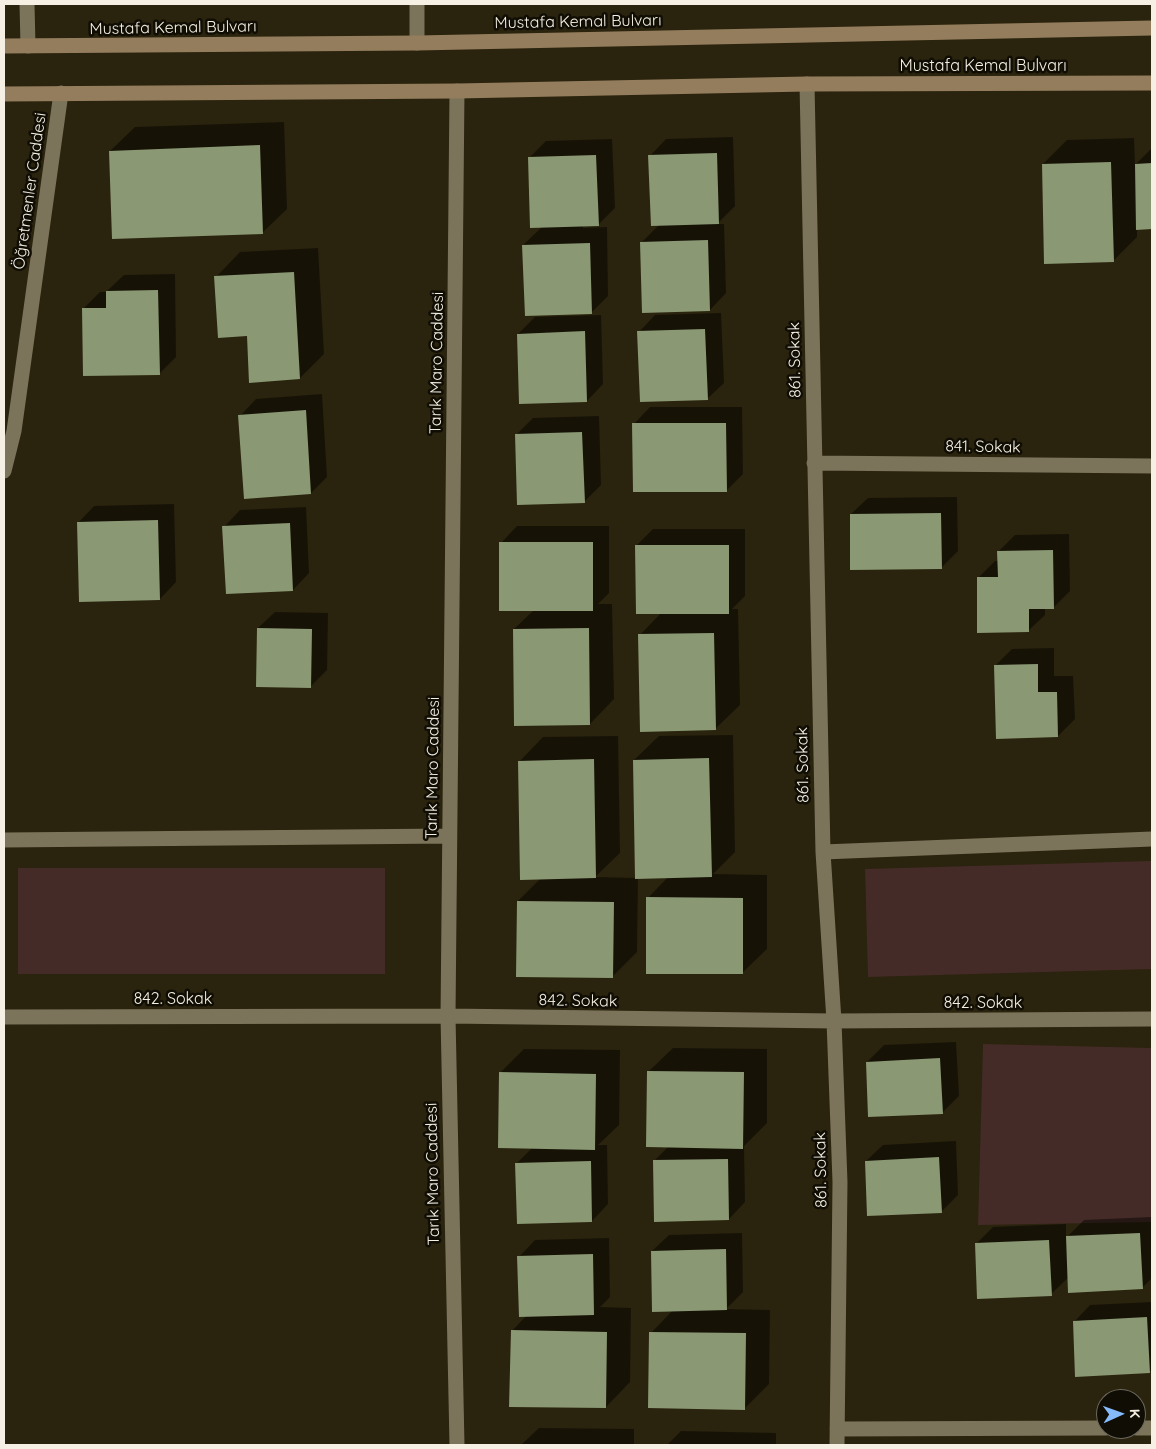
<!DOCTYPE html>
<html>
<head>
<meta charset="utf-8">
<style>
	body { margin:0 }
	#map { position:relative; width:1156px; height:1449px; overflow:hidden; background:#2a230d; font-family:Quicksand,sans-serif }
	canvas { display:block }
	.frame { position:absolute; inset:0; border:5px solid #f5f0e3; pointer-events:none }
	.north { position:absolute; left:1096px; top:1389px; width:50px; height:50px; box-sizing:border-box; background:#100d05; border:1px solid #6c685e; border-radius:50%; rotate:88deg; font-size:14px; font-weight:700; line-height:20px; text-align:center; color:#f5f0e3 }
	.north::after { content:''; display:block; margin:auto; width:18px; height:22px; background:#86bbfb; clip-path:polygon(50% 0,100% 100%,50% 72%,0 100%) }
</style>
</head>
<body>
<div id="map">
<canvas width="1156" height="1449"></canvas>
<div class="frame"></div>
<div class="north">K</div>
</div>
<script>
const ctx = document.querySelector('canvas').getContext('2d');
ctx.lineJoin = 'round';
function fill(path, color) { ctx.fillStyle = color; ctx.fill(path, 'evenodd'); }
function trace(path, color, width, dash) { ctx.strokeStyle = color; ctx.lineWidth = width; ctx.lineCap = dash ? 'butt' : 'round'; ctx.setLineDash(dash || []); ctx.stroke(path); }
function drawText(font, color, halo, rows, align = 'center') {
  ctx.font = font + ' Quicksand,sans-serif'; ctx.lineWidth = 5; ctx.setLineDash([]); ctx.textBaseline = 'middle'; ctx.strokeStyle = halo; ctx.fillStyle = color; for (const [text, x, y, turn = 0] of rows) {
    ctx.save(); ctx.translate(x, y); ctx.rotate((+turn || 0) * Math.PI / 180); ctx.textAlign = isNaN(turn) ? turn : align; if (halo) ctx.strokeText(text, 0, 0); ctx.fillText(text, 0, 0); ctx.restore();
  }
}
const green = new Path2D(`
	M 1152,861 L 1152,969 L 868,977 L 865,869 Z
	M 18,868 L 385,868 L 385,974 L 18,974 Z
	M 983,1044 L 1152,1048 L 1152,1222 L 978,1225 Z`);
const shadow = new Path2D(`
	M 284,122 L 287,209 L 262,233 L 110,151 L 135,127 Z
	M 733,137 L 735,206 L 717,224 L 724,224 L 726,293 L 710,310 L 641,243 L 659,225 L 650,156 L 666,139 Z
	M 1134,138 L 1135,165 L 1152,148 L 1152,228 L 1137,228 L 1137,237 L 1113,261 L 1043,164 L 1067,140 Z
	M 612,139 L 615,208 L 598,225 L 583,225 L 583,228 L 607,227 L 608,296 L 592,312 L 523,245 L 542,227 L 529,158 L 546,141 Z
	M 318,248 L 324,354 L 300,378 L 248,334 L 216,277 L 240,252 Z
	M 175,274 L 176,357 L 159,374 L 84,308 L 100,292 L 106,292 L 124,275 Z
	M 721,313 L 724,383 L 707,399 L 639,332 L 655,315 Z
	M 601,315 L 603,384 L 587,401 L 518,334 L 535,317 Z
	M 322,394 L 327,477 L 311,493 L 240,416 L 256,399 Z
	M 650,407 L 742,407 L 743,474 L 726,491 L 634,424 Z
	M 599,416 L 601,485 L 584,502 L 516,435 L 533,418 Z
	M 957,497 L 958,551 L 941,568 L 851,514 L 868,498 Z
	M 174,504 L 176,582 L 160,599 L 78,523 L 94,506 Z
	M 306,507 L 309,573 L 293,590 L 224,527 L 240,510 Z
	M 517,526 L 609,526 L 609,593 L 598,604 L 612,604 L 614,699 L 590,724 L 514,629 L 534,610 L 501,543 Z
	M 653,529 L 745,529 L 745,596 L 732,609 L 738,609 L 740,705 L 715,729 L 640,635 L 661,613 L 636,546 Z
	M 1069,534 L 1070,591 L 1053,608 L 1045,608 L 1045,615 L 1028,631 L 979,577 L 995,561 L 999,561 L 999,551 L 1015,535 Z
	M 275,612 L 328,613 L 327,670 L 310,687 L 258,628 Z
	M 1054,648 L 1054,676 L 1073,676 L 1075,719 L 1058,736 L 995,666 L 1012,649 Z
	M 733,735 L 735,852 L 713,874 L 767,875 L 767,949 L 742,973 L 648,898 L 668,877 L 638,877 L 637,952 L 612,977 L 518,901 L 541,878 L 519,762 L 543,737 L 618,736 L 620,853 L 595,877 L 637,878 L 634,760 L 659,736 Z
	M 956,1042 L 959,1096 L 942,1113 L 867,1062 L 884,1045 Z
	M 673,1048 L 767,1049 L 767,1123 L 744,1146 L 745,1202 L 729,1219 L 654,1161 L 669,1146 L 648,1072 Z
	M 524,1049 L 620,1050 L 619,1125 L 598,1145 L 607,1145 L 608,1204 L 592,1221 L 517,1163 L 532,1148 L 500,1073 Z
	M 956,1141 L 958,1195 L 941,1212 L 866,1161 L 883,1145 Z
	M 1152,1217 L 1152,1278 L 1142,1288 L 1069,1277 L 1051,1294 L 976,1244 L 993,1227 L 1066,1224 L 1066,1238 L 1084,1220 Z
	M 742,1233 L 743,1292 L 726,1309 L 770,1310 L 769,1384 L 745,1408 L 651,1333 L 673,1310 L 652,1251 L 669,1235 Z
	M 609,1238 L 610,1297 L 600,1307 L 631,1308 L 630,1382 L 606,1407 L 512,1331 L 527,1315 L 519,1257 L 535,1240 Z
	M 1152,1302 L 1152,1369 L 1149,1372 L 1074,1322 L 1090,1305 Z
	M 539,1428 L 634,1429 L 634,1445 L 521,1445 Z
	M 681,1431 L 776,1433 L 776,1445 L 667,1445 Z`);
const building = new Path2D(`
	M 260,145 L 263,234 L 112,239 L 109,151 Z
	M 717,153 L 719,224 L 651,226 L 648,155 Z
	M 596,155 L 599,226 L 530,228 L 528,157 Z
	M 1111,162 L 1114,262 L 1044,264 L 1042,164 Z
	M 1152,163 L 1152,229 L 1136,230 L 1135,164 Z
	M 708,240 L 710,311 L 642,313 L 640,242 Z
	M 590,243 L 592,314 L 525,316 L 522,245 Z
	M 294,272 L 300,379 L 249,383 L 247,336 L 218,338 L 214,276 Z
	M 158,290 L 160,375 L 83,376 L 82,308 L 106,308 L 106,291 Z
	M 705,329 L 708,400 L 640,402 L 637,331 Z
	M 585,331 L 587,402 L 519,404 L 517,334 Z
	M 306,410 L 311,494 L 244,499 L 238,415 Z
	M 632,423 L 726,423 L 727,492 L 633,492 Z
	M 582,432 L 585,503 L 517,505 L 515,434 Z
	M 941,513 L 942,569 L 850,570 L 850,514 Z
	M 158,520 L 160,600 L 79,602 L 77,522 Z
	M 290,523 L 293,591 L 226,594 L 222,526 Z
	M 499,542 L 593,542 L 593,611 L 499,611 Z
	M 635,545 L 729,545 L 729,614 L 636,614 Z
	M 1053,550 L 1054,609 L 1029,609 L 1029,632 L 977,633 L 977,577 L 998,577 L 997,551 Z
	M 257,628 L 312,629 L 311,688 L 256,687 Z
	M 589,628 L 590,725 L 514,726 L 513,629 Z
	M 714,633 L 716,730 L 640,732 L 638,634 Z
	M 1038,664 L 1038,692 L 1057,692 L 1058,737 L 996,739 L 994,665 Z
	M 709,758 L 712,877 L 635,879 L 633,760 Z
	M 594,759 L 596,878 L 520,880 L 518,761 Z
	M 646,897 L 743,898 L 743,974 L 646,974 Z
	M 517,901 L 614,902 L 613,978 L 516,977 Z
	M 940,1058 L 943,1114 L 868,1117 L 866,1062 Z
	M 647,1071 L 744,1072 L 743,1149 L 646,1147 Z
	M 499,1072 L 596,1074 L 595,1150 L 498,1148 Z
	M 939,1157 L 942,1213 L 867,1216 L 865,1161 Z
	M 728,1159 L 729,1220 L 654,1222 L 653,1160 Z
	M 591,1161 L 592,1222 L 517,1224 L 515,1163 Z
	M 1140,1233 L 1143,1289 L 1068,1293 L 1066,1236 Z
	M 1049,1240 L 1052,1296 L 977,1299 L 975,1243 Z
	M 726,1249 L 727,1310 L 652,1312 L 651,1251 Z
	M 593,1254 L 594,1315 L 519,1317 L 517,1256 Z
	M 1147,1317 L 1150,1373 L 1075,1377 L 1073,1321 Z
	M 511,1330 L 607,1332 L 606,1408 L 509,1407 Z
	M 649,1332 L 746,1333 L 745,1410 L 648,1408 Z`);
const minor = new Path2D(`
	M 27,4 L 28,46
	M 417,4 L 417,43
	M 807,84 L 823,852 L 834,1021 L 840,1182 L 837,1445
	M 814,463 L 1152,466
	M 4,471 L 14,431 L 61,93
	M 4,840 L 449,836
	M 823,852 L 1152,839
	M 4,1017 L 448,1016 L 834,1021 L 1152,1019
	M 1136,1428 L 1152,1428
	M 837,1429 L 1106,1428
	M 457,1445 L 448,1016 L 457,91`);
const secondary = new Path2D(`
	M 4,46 L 417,43 L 1152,28
	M 4,94 L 457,91 L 807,84 L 1152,83`);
const streetNames = [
	["Mustafa Kemal Bulvarı",578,22,-1],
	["Mustafa Kemal Bulvarı",173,28,-1],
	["Mustafa Kemal Bulvarı",983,66],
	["Öğretmenler Caddesi",30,191,-82],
	["861. Sokak",795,360,-91],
	["Tarık Maro Caddesi",437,363,-89],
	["841. Sokak",983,447,1],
	["861. Sokak",803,765,-91],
	["Tarık Maro Caddesi",433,768,-89],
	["842. Sokak",173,999],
	["842. Sokak",578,1001,1],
	["842. Sokak",983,1003],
	["861. Sokak",821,1170,-91],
	["Tarık Maro Caddesi",433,1174,-91]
];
fill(green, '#442b27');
fill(shadow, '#0007');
fill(building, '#8a9874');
trace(minor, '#7b735a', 15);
trace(secondary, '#947d5d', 15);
drawText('16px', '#f5f0e3', '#100d05', streetNames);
</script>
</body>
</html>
